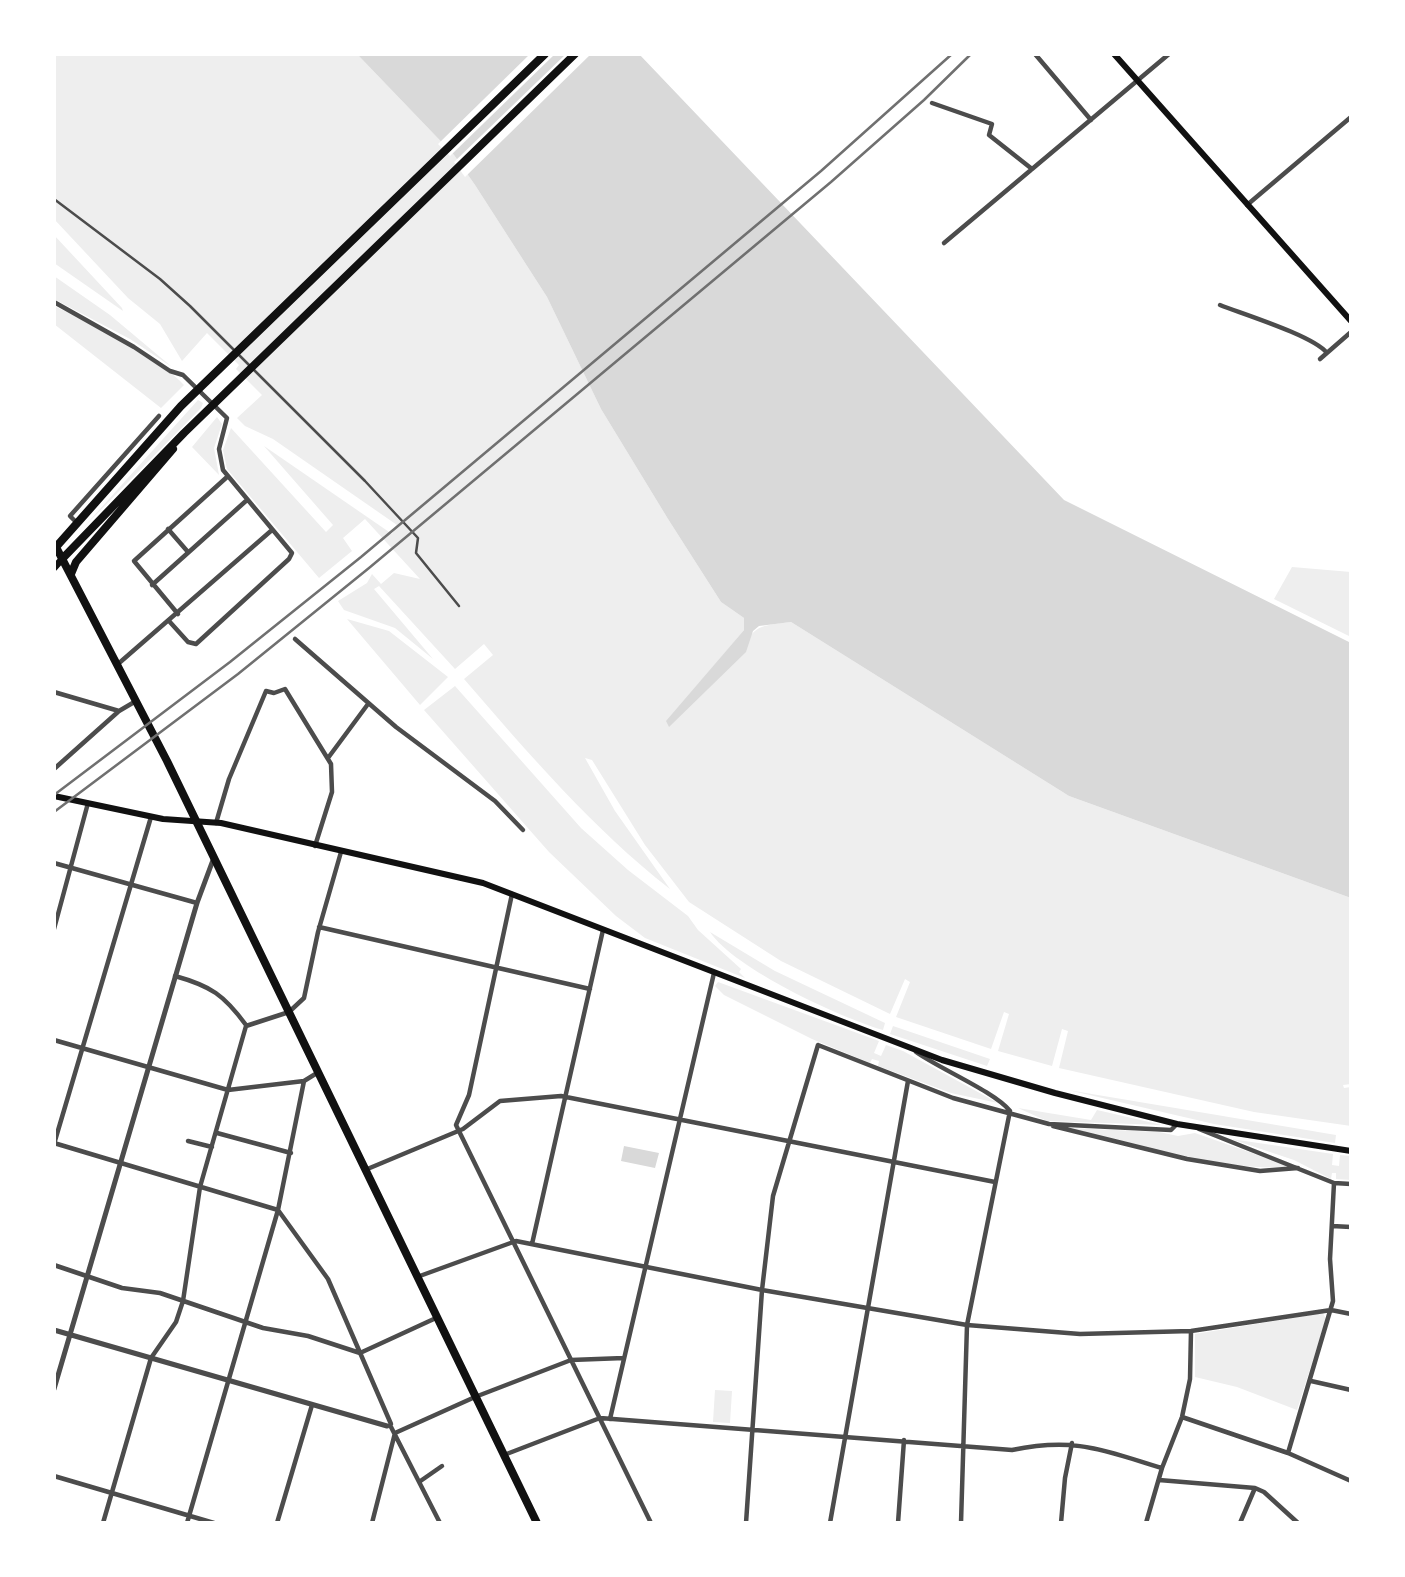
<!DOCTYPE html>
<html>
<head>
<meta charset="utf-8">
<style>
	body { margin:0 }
	#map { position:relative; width:1405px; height:1577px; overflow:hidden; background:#fff; font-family:Georgia,serif }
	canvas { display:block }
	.frame { position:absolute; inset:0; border:56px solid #fff; pointer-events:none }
</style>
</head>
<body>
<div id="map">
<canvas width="1405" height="1577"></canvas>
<div class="frame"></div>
</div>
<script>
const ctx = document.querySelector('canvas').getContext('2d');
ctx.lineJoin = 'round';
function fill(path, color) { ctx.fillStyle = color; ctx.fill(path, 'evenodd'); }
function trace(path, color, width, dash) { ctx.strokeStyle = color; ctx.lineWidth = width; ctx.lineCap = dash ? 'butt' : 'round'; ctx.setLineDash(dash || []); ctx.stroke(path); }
const green = new Path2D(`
	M 54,54 L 357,54 L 454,155 L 475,185 L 547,297 L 601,409 L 668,519 L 721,602 L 744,618 L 744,630 L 667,721 L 669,726 L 746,644 C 754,623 771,625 791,622 L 1069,796 L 1351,898 L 1351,1084 L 1343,1085 L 1344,1088 L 1351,1087 L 1351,1126 L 1254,1112 L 1059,1068 L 1068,1031 L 1062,1029 L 1052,1066 L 998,1051 L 1009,1014 L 1004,1012 L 991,1049 L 896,1017 L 910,982 L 905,979 L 890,1014 L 781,961 L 689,902 L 645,845 L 592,760 L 585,758 L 615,811 L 670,889 C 592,828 529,754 464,679 L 493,655 L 484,644 L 455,669 L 379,586 L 374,589 L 433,659 L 395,628 L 344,610 L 338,601 L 367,583 L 372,574 L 381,584 L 394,573 L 420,579 L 365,519 L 343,538 L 352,551 L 319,578 L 227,469 L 223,450 L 231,428 L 326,532 L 333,525 L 264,446 L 392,534 L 397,525 L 273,439 L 245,426 L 237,418 L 262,395 L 236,369 L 239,365 L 207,333 L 182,361 L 160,324 L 128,298 L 54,219 Z
	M 54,235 L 122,308 L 123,311 L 54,263 Z
	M 54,276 L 110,315 L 172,367 L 130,339 L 54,299 Z
	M 54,306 C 82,318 167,364 184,385 L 161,408 L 54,324 Z
	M 198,400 L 203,403 L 201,408 L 82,529 Z
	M 217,417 L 222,424 L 214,448 L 219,475 L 192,447 Z
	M 1292,567 L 1351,572 L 1351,637 L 1274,599 Z
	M 347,619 L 389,631 L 448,677 L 420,705 Z
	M 455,686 L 581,828 L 628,870 L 688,916 L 698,930 L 741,969 L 739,972 L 745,978 L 645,938 L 616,916 L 549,852 L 424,710 Z
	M 710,932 L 775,971 L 885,1023 L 883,1030 C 839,1017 735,969 710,932 Z
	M 718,982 L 879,1041 L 874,1053 L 881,1056 L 886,1045 L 903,1051 L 998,1103 L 951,1093 L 878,1066 L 879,1061 L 872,1059 L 870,1063 L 812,1039 L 724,995 L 715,986 Z
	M 893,1026 L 990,1059 L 987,1066 L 890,1034 Z
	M 1068,1090 L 1336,1135 L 1335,1143 L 1214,1124 Z
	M 1018,1108 L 1091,1120 L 1097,1110 L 1162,1125 L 1047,1121 Z
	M 1069,1128 L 1159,1132 L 1178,1136 L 1195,1133 L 1292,1167 C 1225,1172 1134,1145 1069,1128 Z
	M 1231,1139 L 1333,1154 L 1332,1165 L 1339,1166 L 1340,1155 L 1351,1156 L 1351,1180 L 1336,1179 L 1336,1173 L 1332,1173 L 1331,1179 L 1294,1160 Z
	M 1323,1313 L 1326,1319 L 1297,1410 L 1237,1387 L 1195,1377 L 1195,1334 Z
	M 715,1390 L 732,1391 L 730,1423 L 713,1422 Z`);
const water = new Path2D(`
	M 357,54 L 639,54 L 1064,500 L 1351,643 L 1351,898 L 1069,796 L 791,622 L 759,626 L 753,631 L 746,652 L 669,727 L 666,721 L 744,630 L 744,618 L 721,602 L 668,519 L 601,409 L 547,297 L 475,185 L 454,155 Z
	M 624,1146 L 659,1153 L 655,1168 L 621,1161 Z`);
const pier = new Path2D(`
	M 530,54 L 555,54 L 450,156 L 438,144 Z
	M 566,54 L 591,54 L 465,177 L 454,162 Z`);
const service = new Path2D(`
	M 54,199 L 160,279 L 190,306 L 365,481 L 418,538 L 416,553 L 459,606`);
const minor = new Path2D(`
	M 1035,54 L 1091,120
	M 932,103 L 992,124 L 989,135 L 1032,169
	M 1247,205 L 1351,117
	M 944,243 L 1169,54
	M 54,302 L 134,347 L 170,371 L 183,375 L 227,418 L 219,449 L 223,470 L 292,553 L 289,559 L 196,644 L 188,642 L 169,621
	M 1220,305 C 1243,314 1314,336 1327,353
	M 1320,359 L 1351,332
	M 77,523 L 70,516 L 159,416
	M 168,529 L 188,552
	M 152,585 L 247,500
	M 178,614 L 134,561 L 227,477
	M 295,639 L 396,727 L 495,801 L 523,830
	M 118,664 L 272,530
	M 54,692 L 119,711
	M 328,758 L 368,704
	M 54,769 L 119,711 L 136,701
	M 216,823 L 229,779 L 266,691 L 274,693 L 285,689 L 331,764 L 332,792 L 315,846
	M 54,863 L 197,903
	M 512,894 L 469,1095 L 456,1125 L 651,1523
	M 319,927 L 590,989
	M 54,929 L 88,803
	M 175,976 C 211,986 224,995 246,1025
	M 54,1040 L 228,1090 L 304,1081
	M 916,1052 C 940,1069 995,1092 1010,1111 L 967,1325 L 961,1523
	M 1053,1126 L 1187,1159 L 1260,1171 L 1298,1168
	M 1199,1129 L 1334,1183 L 1330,1259 L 1333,1301 L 1288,1453
	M 217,1133 L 291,1153
	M 188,1141 L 212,1147
	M 54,1143 L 278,1210 L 328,1279 L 391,1424
	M 54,1144 L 151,817
	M 365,1170 L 463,1129 L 500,1101 L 561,1096 L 995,1182
	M 1334,1183 L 1351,1184
	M 1332,1226 L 1351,1227
	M 532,1244 L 603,930
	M 54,1265 L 122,1288 L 160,1293 L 263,1328 L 308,1336 L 360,1353 L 436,1318
	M 417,1277 L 516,1241 L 762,1290 L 967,1325 L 1080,1334 L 1191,1331 L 1331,1310 L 1351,1314
	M 1311,1381 L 1351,1390
	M 1182,1417 L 1288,1453 L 1351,1481
	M 610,1419 L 714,973
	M 390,1425 L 440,1523
	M 504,1455 L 600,1418 L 1012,1450 C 1075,1437 1102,1450 1162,1468
	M 54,1476 L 214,1523
	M 1159,1480 L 1255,1488 L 1264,1492 L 1298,1523
	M 419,1482 L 442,1466
	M 103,1523 L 151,1358 L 176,1322 L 183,1301 L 200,1187 L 246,1026 L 289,1012 L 304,998 L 318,932 L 341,852
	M 187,1523 L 278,1210 L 304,1081 L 317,1073
	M 277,1523 L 312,1405
	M 372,1523 L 395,1433 L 475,1397 L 571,1360 L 624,1358
	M 746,1523 L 762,1290 L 773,1196 L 818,1045 L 953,1098 L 1049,1124 L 1171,1130 L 1177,1124
	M 830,1523 L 908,1081
	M 898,1523 L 904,1440
	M 1061,1523 L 1065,1478 L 1072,1443
	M 1146,1523 L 1162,1468 L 1182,1417 L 1190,1379 L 1191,1331
	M 1240,1523 L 1255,1488`);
const tertiary = new Path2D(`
	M 54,1330 L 387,1426
	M 54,1389 L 197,903 L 213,860`);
const secondary = new Path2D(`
	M 1114,54 L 1351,321
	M 54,796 L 163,819 L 221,823 L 483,883 L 942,1060 L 1055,1093 L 1177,1124 L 1351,1151`);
const primary = new Path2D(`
	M 54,568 L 63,558`);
const trunk = new Path2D(`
	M 63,558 L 184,433 L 575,54
	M 71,574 L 76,562 L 173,449
	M 537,1523 L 167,761 L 56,547 L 181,406 L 545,54`);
const rail = new Path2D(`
	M 54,795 L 230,662 L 361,557 L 821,171 L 952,54
	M 54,812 L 238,674 L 369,568 L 831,182 L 924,100 L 971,54`);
fill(green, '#eee');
fill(water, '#d9d9d9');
fill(pier, '#fff');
trace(service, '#4c4c4c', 2.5);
trace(minor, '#4c4c4c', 4.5);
trace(tertiary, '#4c4c4c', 5);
trace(secondary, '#111', 6);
trace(primary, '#111', 7);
trace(trunk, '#111', 8);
trace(rail, '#707070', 2.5);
</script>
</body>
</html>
